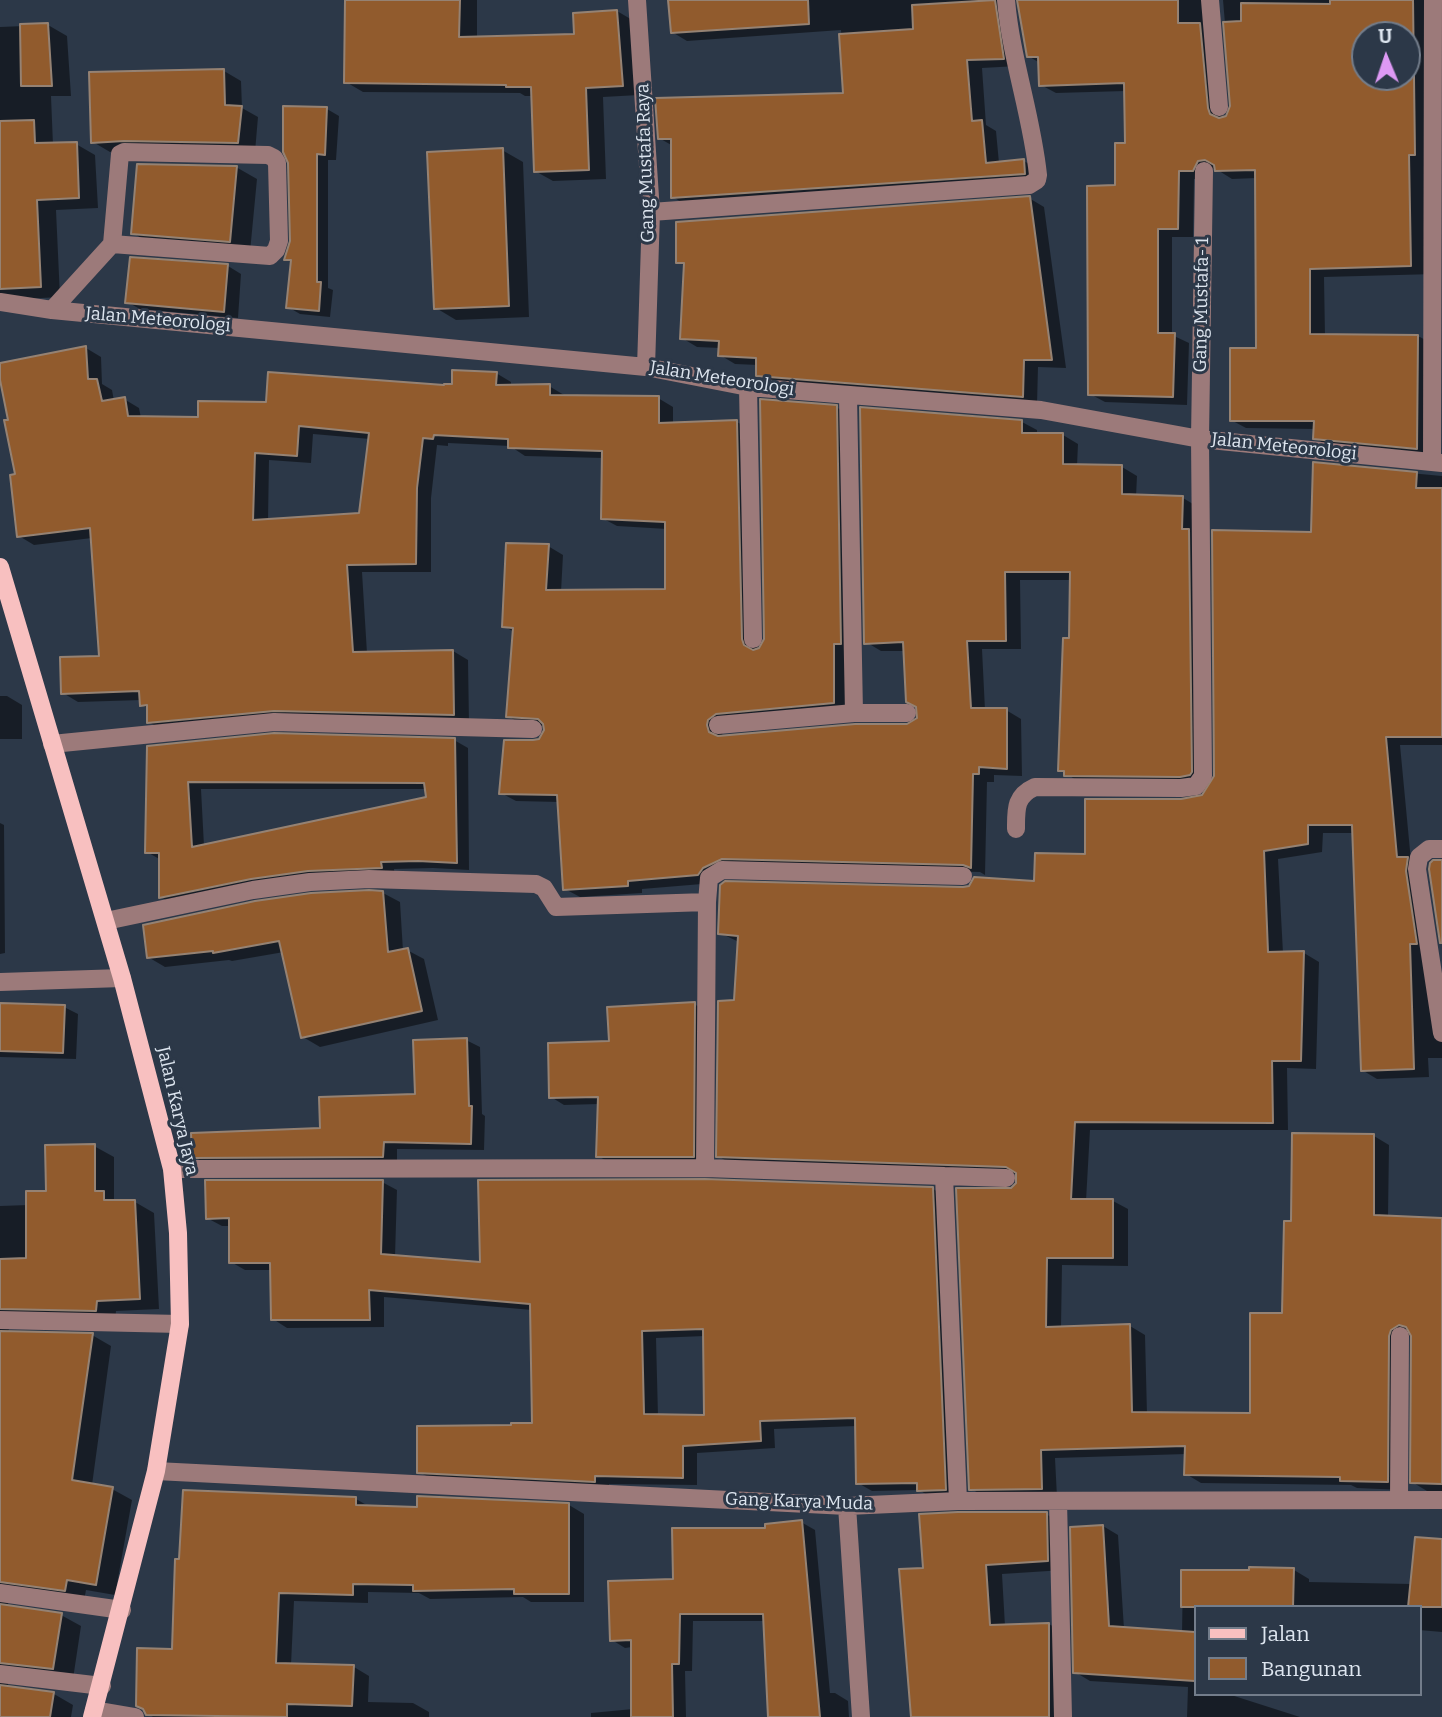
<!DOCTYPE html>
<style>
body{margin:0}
#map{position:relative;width:1442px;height:1717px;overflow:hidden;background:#2c3848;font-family:Bitter,serif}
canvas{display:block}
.legend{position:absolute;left:1194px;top:1605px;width:228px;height:91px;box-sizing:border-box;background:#2c3848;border:2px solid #737d8b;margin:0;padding:9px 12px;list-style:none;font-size:21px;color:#dde5ef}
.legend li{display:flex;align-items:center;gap:14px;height:35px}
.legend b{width:35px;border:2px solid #737d8b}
.north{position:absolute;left:1351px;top:21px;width:70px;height:70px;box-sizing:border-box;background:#2c3848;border:2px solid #737d8b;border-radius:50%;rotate:358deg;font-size:19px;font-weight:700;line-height:28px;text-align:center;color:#dde5ef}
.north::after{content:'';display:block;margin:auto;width:24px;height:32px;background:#dd99f4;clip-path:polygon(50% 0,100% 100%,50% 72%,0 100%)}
</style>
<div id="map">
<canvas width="1442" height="1717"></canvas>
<ul class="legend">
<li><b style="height:9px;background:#f8c0c0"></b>Jalan</li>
<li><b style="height:19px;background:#915b2d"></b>Bangunan</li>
</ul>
<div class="north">U</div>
</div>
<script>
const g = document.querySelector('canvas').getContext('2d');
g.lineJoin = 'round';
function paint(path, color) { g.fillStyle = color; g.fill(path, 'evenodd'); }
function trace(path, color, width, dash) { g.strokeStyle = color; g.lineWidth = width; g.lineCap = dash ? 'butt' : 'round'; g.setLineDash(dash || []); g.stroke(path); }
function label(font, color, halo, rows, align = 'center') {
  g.font = font + ' Bitter,serif'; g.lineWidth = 6; g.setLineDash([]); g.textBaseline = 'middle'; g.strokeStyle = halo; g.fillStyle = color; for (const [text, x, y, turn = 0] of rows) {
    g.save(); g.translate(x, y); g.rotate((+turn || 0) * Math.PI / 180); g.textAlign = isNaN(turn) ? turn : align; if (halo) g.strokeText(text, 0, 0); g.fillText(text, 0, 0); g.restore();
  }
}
const shadow = new Path2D(`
 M346 0H477V39L576 36 617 11 634 21 639 95 603 97 606 179 553 181 535 171 533 96H525L520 93 363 92 346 82Z
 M670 0H1015L1011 3 1018 66 982 68 986 125 996 131 999 163 1024 161 1039 170 1040 182 688 206 673 197V146L659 138 845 95 841 30 687 41 672 32Z
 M1019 0H1219L1215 3 1213 10 1222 119 1230 113 1232 106 1223 0H1442L1436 9V274L1324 277 1325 336 1420 337 1436 346 1435 457 1330 447 1315 438V429L1246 428 1231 420 1258 350 1257 178 1232 179 1216 169H1213L1208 179H1194L1193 237H1172V335L1189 343 1187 405 1105 402 1090 394 1117 187 1127 144 1126 91 1056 93 1041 85 1040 63 1028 56ZM1365 35H1407V77H1365Z
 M48 25 67 36 71 96H51L53 145 76 144 95 155 98 208 56 210 60 297 6 300 0 297V27Z
 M224 71 241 81 242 108 258 117 255 152 142 149 110 152 93 142Z
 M327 109 339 116 336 160H328V288L333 290 330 317 300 314 288 307 293 263 286 259Z
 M502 150 523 162 529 317 456 320 436 308Z
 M236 167 257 179 250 252 153 245 133 233Z
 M1029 198 1044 207 1066 368 1038 367 1037 405 773 384 758 375V365L735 364 720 355V348L697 347 682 338 686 266 678 262Z
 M228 266 241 274 238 318 140 309 127 302Z
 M86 348 101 357 102 384 112 390 114 401 124 399 139 408 141 418 199 419 268 404 453 386 496 373 511 382V386H549L564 395V397L658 398 673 407V424L737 422 752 430 757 651 766 639 836 407 851 416 849 711 723 728 722 738 907 726 918 720 920 712 905 651H881L866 642 1022 422 1037 430V435H1063L1078 444 1077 466 1122 467 1137 476 1136 497 1183 498 1198 507 1206 781 1081 783 1060 770 1071 640V580H1020L1021 649H982L985 710H1006L1021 719 1022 776 994 775V782H987L985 875 980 872 738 866 714 883 642 889V893L580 897 565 889 559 802 516 801 501 793 546 730 545 726 523 725 508 716 514 632 504 626 548 546 563 555 561 592 666 591 667 529 617 526 602 518 603 458 525 456 510 446 448 443V446L437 445 431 498V572H362L367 653 453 651 468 660 469 723 164 731 149 722V709L142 705V700L78 702 63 693 101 657 92 538 34 545 19 536 17 476 0 365ZM313 434 370 439 361 514 268 521 269 460 311 463Z
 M1314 464 1442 476V745H1400L1411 861 1442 1022V1058H1428L1429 1077 1377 1079 1362 1070 1354 833H1323L1322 852 1278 859 1283 953H1304L1319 962 1316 1069 1287 1068 1288 1130H1090L1086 1201H1113L1128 1209V1266L1062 1265 1061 1328 1130 1326 1145 1335 1147 1414 1251 1415 1284 1314 1293 1222 1374 1136 1389 1145 1388 1217 1442 1219V1491H1427L1412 1482 1413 1334 1406 1338 1402 1490 1357 1488 1351 1485 1201 1483 1186 1474 1187 1454 1055 1458 1057 1497H986L971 1489 1011 1190 1018 1184V1174L733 1165 718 1156 735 1002 739 942 720 933 963 889 1036 883 1181 801 1206 794 1216 776 1313 534Z
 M0 696H7L22 705V739H0Z
 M454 740 468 748 469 870 433 868 394 869 395 875 174 905 161 897V860L147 852 148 748ZM201 789H427L428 798 204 846Z
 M0 823 4 825 5 953 0 954Z
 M383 893 400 902 403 951 407 950 424 959 438 1020 320 1047 303 1037 284 952 232 961 229 960 165 967 148 957Z
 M694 1004 708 1012 707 1163 612 1164 598 1156 599 1104 564 1105 551 1097 611 1043Z
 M0 1005 64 1007 78 1014 76 1059 0 1057Z
 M466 1040 480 1047 482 1114 485 1116 484 1150 397 1149V1164H207L194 1157 322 1130 416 1095Z
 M94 1146 114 1157V1199L120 1202H135L154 1213 159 1309 116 1311 115 1321H14L8 1331V1333L92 1335 111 1346 92 1485 112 1489 132 1500 115 1595 86 1590 84 1601 11 1596 8 1604V1607L61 1615 81 1626 73 1679 8 1684V1688L54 1694 73 1705 71 1717H0V1206L28 1205 47 1193Z
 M382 1182 397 1190 395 1257 482 1264 933 1189 947 1197 960 1498 934 1499 919 1490 872 1491 858 1483 857 1426 774 1429 775 1448 697 1453V1485L609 1484V1489L434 1480 419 1472 513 1427 534 1424 532 1310 384 1297V1327L287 1328 273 1319 272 1270H245L231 1262V1226H222L207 1218ZM705 1336 706 1416H658L656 1338Z
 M356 1499 370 1507 569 1505 584 1514V1602H531L523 1597 430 1599 419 1593 368 1592V1603L294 1601 291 1665 354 1667 369 1676 368 1702 413 1703 429 1712V1717H153L147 1713 173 1651Z
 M1046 1514 1063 1524 1064 1570 1002 1574 1005 1626 1049 1624 1066 1634 1065 1717H911L901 1571 924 1570Z
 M801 1522 815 1530 830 1693H835L848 1701 849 1717H770L765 1621H693L692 1671H685L686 1717H591V1713L633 1709 632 1647 625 1648 612 1640 674 1581 767 1530Z
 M1103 1526 1118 1535 1124 1629 1182 1633 1183 1572 1294 1570 1309 1579V1582L1412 1584 1442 1541V1632L1419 1630V1607H1195V1694H1228L1300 1717H1187L1188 1687 1090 1681 1075 1672Z`);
const building = new Path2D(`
 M345 0H460L459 37 574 34 573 13 617 10 623 86 586 88 589 170 534 172 531 87H506V85L344 83Z
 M668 0H808L809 24 671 33Z
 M995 0 1004 59 967 60 972 121 982 120 986 163 1024 159 1025 174 671 198V139H658L655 98 843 93 839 34 913 29 912 5Z
 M1017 0H1178V23H1200L1208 108 1210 114 1219 118 1226 116 1230 106 1223 22 1241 21V3L1330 4V0H1413L1415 155H1409L1411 266 1310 269V334L1418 335 1417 449 1313 439 1314 421H1230V348H1256L1255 170 1215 171 1214 165 1205 160 1198 161 1193 171H1179L1178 229H1158V333H1175L1173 397 1088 395 1087 186 1115 185V143H1125L1124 83 1039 86 1038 57H1027ZM1365 35H1407V77H1365Z
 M48 23 52 86H21L20 24Z
 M224 69 225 105 242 106 238 143 124 141 91 143 89 72Z
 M283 106 327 107 325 155 317 154V282H321L319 311 286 308 291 260H284L290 241 288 163 283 152Z
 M34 120 35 143 77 142 79 198 37 200 41 287 0 289V121Z
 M503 148 509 306 434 309 427 152Z
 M137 164 237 166 230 242 131 234Z
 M1030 196 1052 360H1024L1023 397 756 376V358L718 356 719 341 680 339 684 263H676V222Z
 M130 257 228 264 224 312 125 303Z
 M86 346 88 379H97L102 401 125 397 128 416 198 417V401L266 402 268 372 444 385V384H452V370L497 372 496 385 550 384V395L659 396V423L737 420 742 639 744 645 753 650 759 648 764 639 760 399 837 405 841 644H834V703L716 714 708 720 707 725 709 732 718 736 855 724H907L917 718 916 707 906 702 903 642 864 644 860 407 1022 420V433H1063V464L1122 465V494L1183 496 1182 529H1189L1192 772 1190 775 1180 777 1064 776V771H1058L1063 638H1069L1070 572H1005L1006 641H967L971 708H1007V769L979 767V774H973L971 868 963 865 722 859 703 868 698 875 628 881V886L563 890 557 795 499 794 504 740H533L539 739 544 730 543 724 538 719 506 717 513 628 502 627 506 543 549 544 546 590 665 589V522L601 519 602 451 508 448V439L434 435 433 439 423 438 417 488 416 564 347 565 353 652 453 650 454 715 274 711 147 723V705L140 706 139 691 61 694 60 657 99 656 90 528 17 537 10 475 15 474 4 420H8L0 380V363ZM299 426 369 433 359 513 253 520 255 453 297 456Z
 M1313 462 1417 472 1416 488H1442V737H1386L1397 857H1408L1406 871 1417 944H1410L1414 1069 1361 1071 1352 825H1308V844L1264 851 1268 952 1304 951 1301 1061H1272L1273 1123 1075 1122 1071 1199H1113V1258H1047L1046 1327 1130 1324 1132 1412 1250 1413V1313H1282L1284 1221H1291L1292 1133 1374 1134V1215L1442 1218V1484L1410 1483 1411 1336 1406 1327 1399 1325 1391 1330 1389 1336 1388 1482 1340 1481V1477L1184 1475 1185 1446 1041 1450 1042 1489 969 1490 956 1188H1011L1016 1183V1173L1006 1167 716 1157 718 1001 734 1000 738 936 718 934 720 885 725 881 963 887 969 886 974 877 1034 881 1035 853 1085 854V799H1181L1202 795 1214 776 1212 530 1311 532Z
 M274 733 455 738 457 863 418 861 381 862 382 868 308 871 251 879 159 898V853H145L147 746ZM188 782 424 783 426 797 192 847Z
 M1433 860H1442V943H1440L1429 869 1430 863Z
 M369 890 383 891 388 952 408 948 422 1011 301 1038 279 941 213 953V951L147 958 143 925 255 901 311 893Z
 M695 1002 694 1157H596L598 1097 549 1098 548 1043 609 1041 607 1007Z
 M0 1003 65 1005 63 1053 0 1051Z
 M467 1038 469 1106H472L471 1144 384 1142 383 1157 192 1158 191 1133 320 1128 319 1097 415 1094 413 1040Z
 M95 1144V1191H104V1200H135L140 1299 97 1301 96 1311 0 1309V1259L26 1258V1191H46L45 1145Z
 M705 1179 933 1187 946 1490 917 1491V1483L856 1484 855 1418 760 1421 761 1441 683 1446V1478L595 1476V1482L417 1473V1426L511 1425V1423H532L530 1304 369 1290 370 1320H271L270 1263H229V1218L206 1219 205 1180H383L381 1254 480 1262 478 1180ZM703 1329 704 1415 644 1414 642 1331Z
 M0 1331 93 1333 72 1480 113 1487 96 1585 67 1580 65 1591 0 1582Z
 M183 1490 356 1497V1505L417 1507V1496L569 1503V1594H514V1589L413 1591V1585L353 1584V1595L279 1593 276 1663 354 1665 352 1706 287 1704V1717L146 1715 143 1709 136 1706 137 1648 172 1649 175 1559H179Z
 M958 1512H1047L1048 1561 986 1565 990 1625 1049 1623V1717H911L899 1569 923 1568 919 1514Z
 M802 1520 820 1717H768L763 1614H680L679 1664H672L673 1717H631V1640L610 1641 608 1581 673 1579 672 1528H765V1524Z
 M1103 1525 1109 1626 1195 1632V1681L1073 1673 1070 1527Z
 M1415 1537 1442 1539V1607H1408Z
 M1249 1567 1294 1568 1293 1607H1181V1570H1249Z
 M0 1604 62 1613 53 1669 0 1663Z
 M0 1685 54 1692 50 1717H0Z`);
const minor = new Path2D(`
 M637 0 651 212 646 367
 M1210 0 1219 107
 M651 212 1029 185 1037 180 1038 175C1032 116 1011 59 1006 0
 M0 302 52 310 646 367 748 387 1041 410 1200 439 1442 463
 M52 310 112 244 120 154 124 152 268 155 274 158 277 163 279 241 276 250 270 256 112 244
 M748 387 753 639
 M848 396 854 713
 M1432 462 1433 0
 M718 725 854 713H907
 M52 744 274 722 533 729
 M1016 829C1016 809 1015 796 1035 787L1181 788 1196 786 1203 776 1200 439 1204 171
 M1442 849H1429L1419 857 1417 869 1442 1033
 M106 921 253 890 310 882 369 879 536 884 544 888 556 907 707 902
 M0 982 122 978
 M705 1168 707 902 709 878 722 870 963 876
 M172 1169 705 1168 944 1176 958 1501
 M944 1176 1006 1178
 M0 1320 180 1324
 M156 1471 847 1506 958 1501 1442 1500
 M1399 1500 1400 1336
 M1058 1501 1063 1717
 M847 1506 861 1717
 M0 1593 122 1610
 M0 1674 102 1686
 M94 1710 135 1717`);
const major = new Path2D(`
 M0 567 122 978 172 1169 178 1233 180 1324 156 1471 92 1717`);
const streetNames = [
 ["Gang Mustafa Raya",646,163,-92],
 ["Gang Mustafa- 1",1202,305,-89],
 ["Jalan Meteorologi",158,320,5],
 ["Jalan Meteorologi",722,379,9],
 ["Jalan Meteorologi",1284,447,6],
 ["Jalan Karya Jaya",177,1111,77],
 ["Gang Karya Muda",799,1502,2]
];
paint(shadow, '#0007');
paint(building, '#915b2d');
trace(building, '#958273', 2);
trace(minor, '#9c7a7a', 18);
trace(major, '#f8c0c0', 18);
label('18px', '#dde5ef', '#2c3848', streetNames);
</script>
